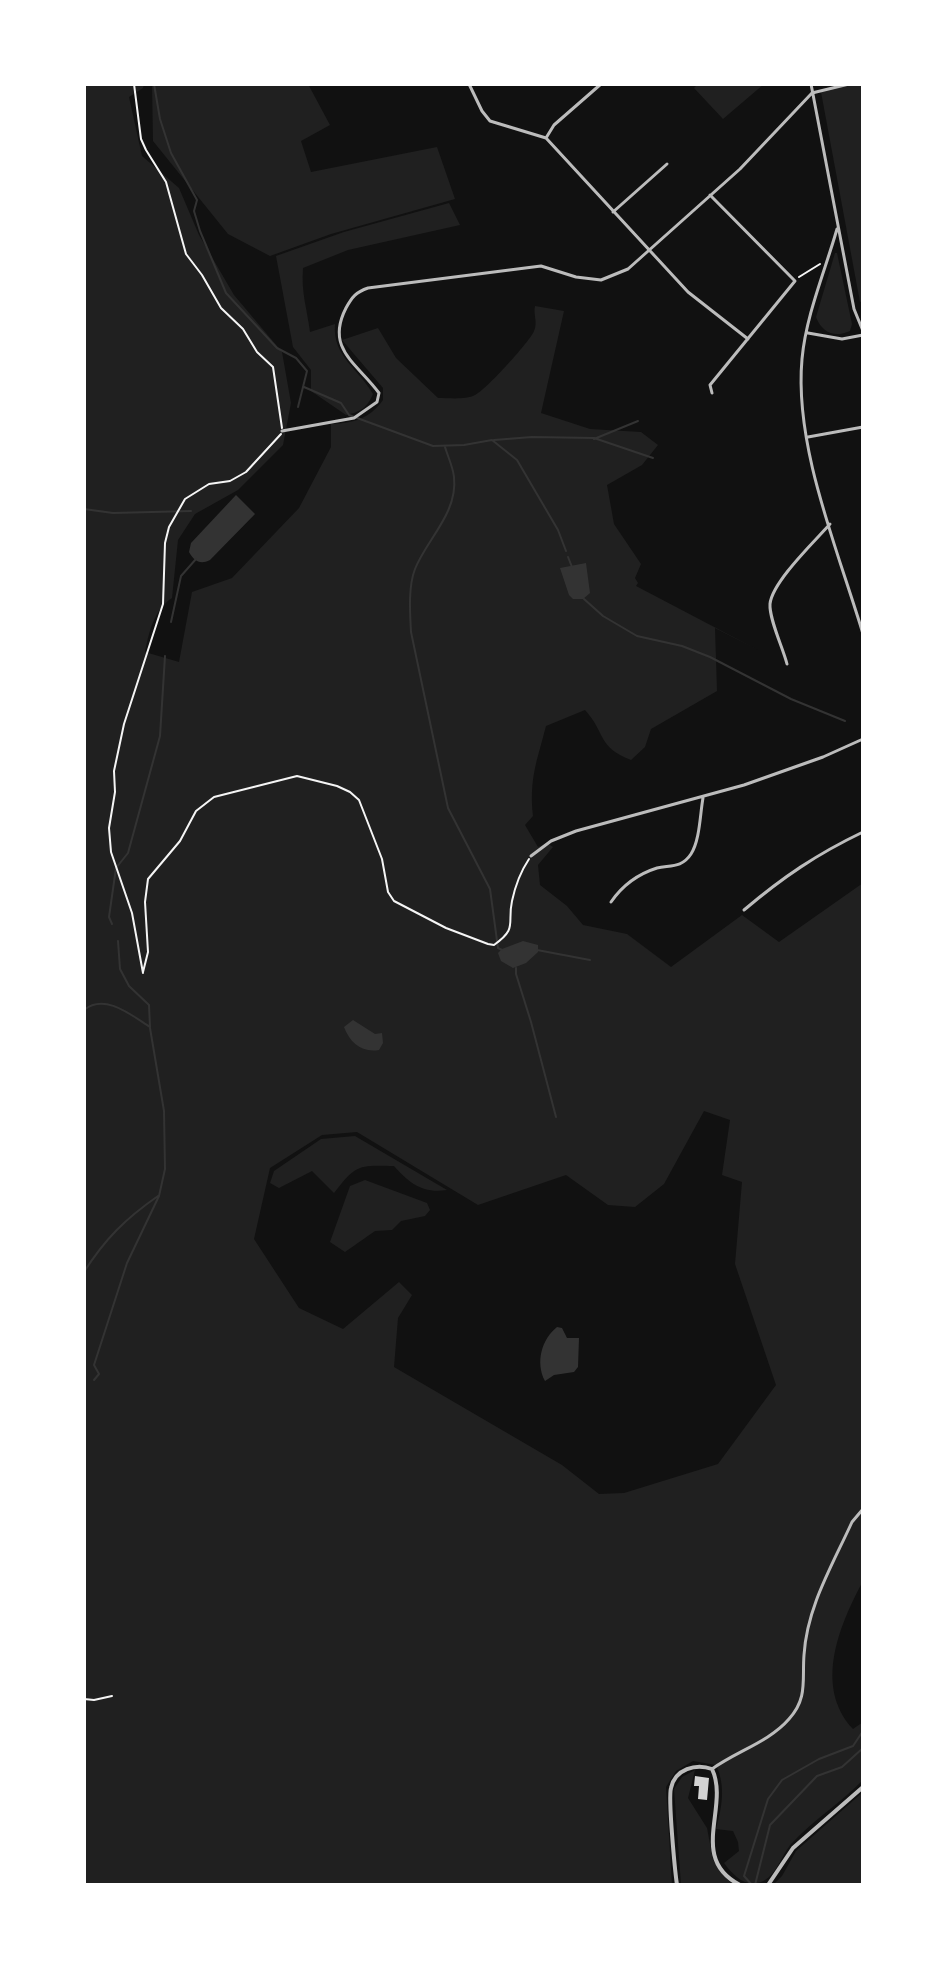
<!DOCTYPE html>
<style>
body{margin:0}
#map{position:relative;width:947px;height:1969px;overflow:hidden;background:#111;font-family:"Noto Sans",sans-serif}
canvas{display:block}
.frame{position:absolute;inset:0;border:86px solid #fff;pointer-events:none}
</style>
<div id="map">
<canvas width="947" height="1969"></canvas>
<div class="frame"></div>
</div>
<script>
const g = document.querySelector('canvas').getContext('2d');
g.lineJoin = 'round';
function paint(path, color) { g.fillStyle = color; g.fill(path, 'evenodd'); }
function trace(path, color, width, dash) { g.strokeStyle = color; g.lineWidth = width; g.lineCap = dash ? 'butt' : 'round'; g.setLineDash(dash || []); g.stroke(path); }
const green = new Path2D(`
 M84 84H144L143 88 129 97 142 156 179 188 199 235 234 295 282 352 291 403 283 445 238 490 195 514 178 540 172 598C154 610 149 632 145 652L179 662 192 592 232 578 299 508 331 447V424C354 423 369 419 383 400V388L342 340 378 328 396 358 438 398C449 398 466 400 475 395 486 390 531 340 534 331 538 322 533 315 535 306L564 311 541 413 590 429 641 432 658 445 642 465 607 485 614 524 641 564 635 578 638 583 636 586 758 650 715 628 717 691 651 729 645 747 631 760C597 747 606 733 585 710L546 726C537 761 529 779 533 816L525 825 538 847 547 843 553 847 538 865 540 885 567 906 583 925 627 934 671 967 742 915 779 942 863 883V1581C840 1624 813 1686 853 1729L863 1722V1780C841 1803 813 1820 792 1843 781 1855 777 1876 761 1882 745 1888 733 1875 724 1863L739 1851 738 1842 733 1831 716 1829C722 1806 726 1787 716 1765L693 1761 676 1771 666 1787 672 1885H84ZM704 1111 730 1120 722 1175 742 1182 735 1264 776 1385 718 1464 624 1493 599 1494 562 1465 394 1367 398 1318 412 1295 399 1282 343 1329 299 1308 254 1239 270 1168 322 1135 357 1132 478 1205 566 1175 608 1205 635 1207 664 1184Z
 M152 84H308L330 125 301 141 311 172 437 147 455 199 331 234 270 256 228 234 153 141Z
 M698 84H764L723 119 694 88Z
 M846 84H863V301L860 302 821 92Z
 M449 203 460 225 348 250 303 268C301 293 307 308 310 332L335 324C332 356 359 369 373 394 367 408 360 412 346 415L311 391V370L293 347 276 256 344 232Z
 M835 253H837L852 324 850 331C835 338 822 333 816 317Z
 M355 1136 447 1190C423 1194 409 1183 394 1166 359 1165 356 1164 334 1193L312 1171 279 1188 270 1183 274 1171 321 1139Z
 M365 1180 427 1203 430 1210 425 1216 401 1221 392 1230 375 1231 345 1252 330 1242 350 1186Z
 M695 1770 688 1798 707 1828 713 1860 732 1885H681L674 1789 682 1777Z
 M863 1792V1885H773L782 1876 796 1851Z`);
const water = new Path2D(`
 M236 495 255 514 210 560C200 565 194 561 189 552L191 543Z
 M586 563 590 593 583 599H573L569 595 560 568Z
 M523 941 538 945V952L526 963 513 968 501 961 498 953 502 949Z
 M353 1020 375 1034 382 1033 383 1043 379 1050C362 1053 350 1043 344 1027Z
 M557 1327 562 1328 567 1338H579L578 1367 574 1372 554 1375 545 1381C535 1362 542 1339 557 1327Z`);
const stream = new Path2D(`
 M154 84 160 119 171 153 197 200 194 211 200 231 226 293 277 348 296 358 307 371 298 407
 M304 387 341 403 349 415 433 446 464 445 492 440 517 460 558 530 566 551
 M594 439 638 421
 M494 440 532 437 594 438 653 458
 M445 447C448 457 453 467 454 477 458 513 427 539 415 569 408 587 410 613 411 632L448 808 490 889 498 948 502 950
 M84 509 113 513 191 511
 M568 557 572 567
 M584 599 603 616 637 636 682 646 710 657 791 699 845 721
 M171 622 181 576 196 559
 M112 924 109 917 116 868 128 853 160 736 165 656
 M537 950 590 960
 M516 968V974L531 1022 556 1117
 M84 1010C105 993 131 1015 150 1027L149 1005 129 986 120 969 118 941
 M84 1272C105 1239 125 1219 158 1196
 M94 1380 99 1374 94 1365 127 1263 159 1196 165 1169 164 1111 150 1028
 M752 1885 744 1876 768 1799 782 1780 819 1759 853 1746 863 1731
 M755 1885 770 1825 817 1776 842 1767 863 1748`);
const building = new Path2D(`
 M695 1776 709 1778 707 1800 698 1799 699 1786H694Z`);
const path = new Path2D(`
 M134 84 141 139 146 150 166 182 186 254 202 275 221 308 243 329 257 352 273 367 282 428
 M799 277 820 264
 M143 972 148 952 145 902 148 879 180 841 196 811 214 797 297 776 337 786 350 792 359 800 382 859 388 892 394 901 446 928 488 944 494 945C518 928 507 924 512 901 515 887 521 871 529 859
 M143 973 132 913 111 852 109 828 115 792 114 771 124 724 163 604 165 543 169 527 185 499 209 484 230 481 246 472 281 434
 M84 1699 94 1700 112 1696`);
const minor = new Path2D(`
 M469 84 482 111 490 121 546 138
 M811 84 854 309 863 331
 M812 93 849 84
 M546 138 688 292 748 339
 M546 138 554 125 601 84
 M710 195 795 281 710 385 712 393
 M613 212 667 164
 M837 229C825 271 806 315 802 359 794 447 838 550 863 634
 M808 333 842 339 863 335
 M282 431 354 418 377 402 379 393C357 363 325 349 346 308 352 297 356 292 368 288L541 266 576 277 601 280 628 269 740 169 812 93
 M808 437 863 427
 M787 664C783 648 769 619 770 604 772 582 815 541 830 524
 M531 856 551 841 576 831 744 785 823 757 863 739
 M611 902C622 886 638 874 657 868 670 865 682 868 691 854 700 840 700 814 703 798
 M744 910C783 877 817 854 863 832
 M712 1769C737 1751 769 1742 789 1719 808 1698 802 1680 804 1655 807 1607 832 1566 852 1522L863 1509`);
const tertiary = new Path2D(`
 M677 1885C675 1871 668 1799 671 1788 675 1769 696 1763 712 1769 730 1807 688 1858 740 1885
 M768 1885 793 1848 863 1787`);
paint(green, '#202020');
paint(water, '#333');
trace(stream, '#333', 2);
paint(building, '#d3d3d3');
trace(path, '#f5f5f5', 2);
trace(minor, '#bcbcbc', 3);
trace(tertiary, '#bcbcbc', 4);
</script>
